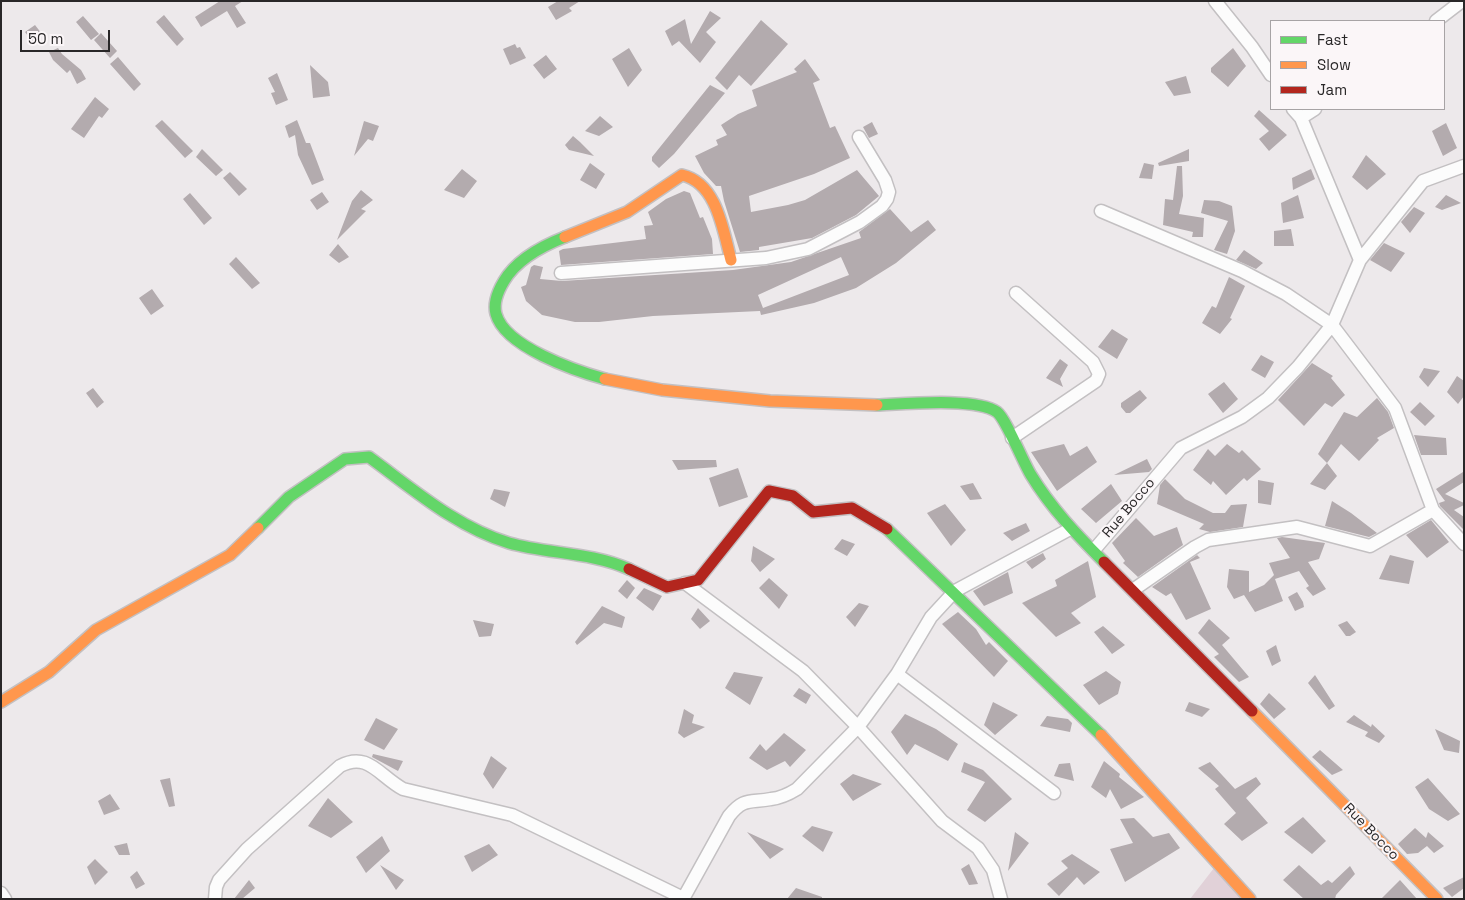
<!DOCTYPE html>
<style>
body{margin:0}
#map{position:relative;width:1465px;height:900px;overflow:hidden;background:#ede9eb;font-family:"Space Grotesk",sans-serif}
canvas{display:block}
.frame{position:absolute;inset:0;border:2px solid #292728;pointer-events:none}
.legend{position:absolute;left:1270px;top:20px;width:175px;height:90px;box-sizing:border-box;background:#fbf6f8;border:1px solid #a7a3a5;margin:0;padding:6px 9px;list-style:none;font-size:15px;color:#292728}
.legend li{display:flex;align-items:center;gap:10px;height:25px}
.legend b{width:25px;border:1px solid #a7a3a5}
.scale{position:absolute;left:20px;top:30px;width:90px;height:22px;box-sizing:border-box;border:2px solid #292728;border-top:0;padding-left:6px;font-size:15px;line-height:18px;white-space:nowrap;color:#292728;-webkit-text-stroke:4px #fbf6f8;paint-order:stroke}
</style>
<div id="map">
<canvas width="1465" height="900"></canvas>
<div class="frame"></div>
<ul class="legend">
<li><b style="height:6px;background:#63d668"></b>Fast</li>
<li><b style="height:6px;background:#ff974d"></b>Slow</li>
<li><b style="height:6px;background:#b3261e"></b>Jam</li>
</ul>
<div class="scale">50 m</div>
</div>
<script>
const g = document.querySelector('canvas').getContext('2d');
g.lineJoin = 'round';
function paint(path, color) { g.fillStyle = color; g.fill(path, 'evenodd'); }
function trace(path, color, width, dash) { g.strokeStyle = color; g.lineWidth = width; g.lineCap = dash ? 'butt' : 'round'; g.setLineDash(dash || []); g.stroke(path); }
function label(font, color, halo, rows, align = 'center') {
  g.font = font + ' "Space Grotesk",sans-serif'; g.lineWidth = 4; g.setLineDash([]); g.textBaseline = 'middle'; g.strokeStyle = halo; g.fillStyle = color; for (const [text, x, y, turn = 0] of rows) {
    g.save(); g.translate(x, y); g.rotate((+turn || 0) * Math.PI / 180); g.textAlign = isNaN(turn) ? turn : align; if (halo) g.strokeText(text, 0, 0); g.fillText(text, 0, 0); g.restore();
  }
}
const green = new Path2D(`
 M1214 868 1243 899H1190Z`);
const building = new Path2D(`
 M220 1H243L235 6 246 23 237 28 227 11 201 27 195 17Z
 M558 1H580L569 8 572 11 556 20 548 7Z
 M710 11 721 18 706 32 716 42 700 63 679 41 672 46 665 31 685 19 691 44Z
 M164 15 184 39 177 46 156 22Z
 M83 16 99 34 91 40 76 22Z
 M761 20 788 44 751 86 739 75 727 90 715 78Z
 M35 25 42 34 32 41 25 32Z
 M101 33 117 51 110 58 94 40Z
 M515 44 517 48 520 47 526 58 510 65 503 49Z
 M58 48 62 54 81 70 86 79 77 84 70 70 67 73 53 60 49 52Z
 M629 48 642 70 628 87 612 59Z
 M1233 48 1246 66 1228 87 1211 72V68Z
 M546 55 557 69 544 79 533 65Z
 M118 57 141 84 134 91 110 64Z
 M805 59 820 80 813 83 830 128 835 126 850 158 814 174 749 196 751 212 788 205 805 200 857 170 879 196 856 215 812 238 759 247V250L740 252 724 201 721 186H716L704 173 695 156 718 145 716 140 727 135 721 125 738 114 757 106 752 90 797 72 794 69Z
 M310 65 328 82 330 96 313 98Z
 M277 73 288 100 276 105 271 93 275 92 268 78Z
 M1186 76 1191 93 1174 96 1165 82Z
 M710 85 725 93 674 154 659 168 652 161V157Z
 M95 97 109 109 102 118 99 116 84 138 71 129Z
 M1259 110 1287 135 1269 151 1259 139 1269 131 1254 116Z
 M600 116 613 127 599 136 585 131Z
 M162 120 193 151 185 158 155 126Z
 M297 120 306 143H310L324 180 312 185 298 155 295 135 289 138 285 126Z
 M364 121 379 126 373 141 368 139 354 156Z
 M872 122 878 134 869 138 863 127Z
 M1446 123 1457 148 1443 156 1432 131Z
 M573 136 580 142 594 156 569 150 565 145Z
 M202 149 223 170 216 176 196 157Z
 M1189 149V161L1159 166 1158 163Z
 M1366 155 1386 174 1367 190 1352 177Z
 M590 163 605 174 596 189 580 180Z
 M1144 163 1154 165 1152 179 1139 178Z
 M1177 166H1182L1183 196 1179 214 1204 218 1203 237H1192L1193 232 1163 225 1165 199 1173 200Z
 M462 169 477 181 464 198 444 190Z
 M1311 169 1315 179 1293 190 1292 178Z
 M230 172 247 189 239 196 223 178Z
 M361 190 373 200 361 209 366 211 337 240 352 201Z
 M684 191 690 193 700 218 703 217 712 239 713 254 561 265 559 251 563 249 646 239 644 226 653 225 648 212 666 199Z
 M322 192 329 202 317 210 310 200Z
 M190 193 212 218 204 225 183 199Z
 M1298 195 1304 218 1283 223 1281 203Z
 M1446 195 1461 203 1442 210 1435 207Z
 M1204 200 1219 201 1232 206 1235 231 1227 254 1214 250 1228 221 1201 213Z
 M1414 207 1425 213 1410 233 1401 222Z
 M890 209 911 232 928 220 936 230 896 263 856 288 814 303 761 315 760 311 653 316 599 322H575L542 315 526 301 521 287 526 285 531 267 534 265 543 267 540 279 562 281 733 270 791 262 861 238 859 232ZM841 257 849 275 763 308 758 295Z
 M1291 229 1294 246H1274V231Z
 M1384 243 1405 253 1391 272 1370 260Z
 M338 244 349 257 339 263 329 255Z
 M1244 250 1263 263 1256 269 1236 260Z
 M236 257 260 283 252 289 229 264Z
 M1229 277 1245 286 1230 318 1232 319 1220 334 1202 323 1212 306 1216 308Z
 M152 289 164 306 151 315 139 298Z
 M1112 329 1128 339 1117 359 1098 347Z
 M1261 355 1274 362 1265 378 1251 370Z
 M1060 359 1068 365 1060 379 1063 387 1046 378Z
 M1312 363 1333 376 1331 378 1345 395 1332 407 1325 403 1304 426 1278 400Z
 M1424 368 1440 371 1428 387 1419 377Z
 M1457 376 1464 381V396L1458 404 1447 392Z
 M1224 382 1238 399 1223 413 1208 394Z
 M93 388 104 402 97 408 86 393Z
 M1140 390 1147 398 1130 413H1126L1121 407V403Z
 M1377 398 1388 412 1394 428 1377 438 1379 440 1359 461 1341 444 1327 463 1318 454 1344 412 1357 417Z
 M1420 402 1435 416 1425 426 1410 412Z
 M1414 435 1446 438 1447 455H1421Z
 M1064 444 1070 456 1087 446 1097 462 1057 491 1031 452Z
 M1227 444 1239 453 1242 450 1261 469 1247 481 1244 478 1226 495 1213 481 1211 485 1193 470 1208 449 1215 456Z
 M1147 459 1152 469 1149 472 1114 475Z
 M672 460H716L717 467 678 470Z
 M1327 463 1337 476 1325 490 1310 484Z
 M738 468 748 497 719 507 709 478Z
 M1463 472 1464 482 1445 494 1464 503V505L1454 510 1464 517V530L1440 506 1439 503 1445 501 1436 489Z
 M1165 479 1185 499 1213 513H1225L1231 505 1247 504 1243 527 1210 532 1199 529 1204 524 1157 504 1160 485Z
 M1258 480 1274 483 1271 505 1258 503Z
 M973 483 982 499 970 500 960 486Z
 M1111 484 1122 501 1096 523 1081 509Z
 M494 489 510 492 505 507 490 499Z
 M1332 501 1351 513 1377 533 1369 537 1325 526Z
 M945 504 966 530 951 546 927 513Z
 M1136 518 1154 536 1177 527 1183 545 1138 577 1123 563 1125 561 1112 543Z
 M1431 520 1449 542 1427 558 1406 535Z
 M1026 523 1030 531 1012 541 1003 533Z
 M1282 537 1325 543 1319 559 1308 562 1326 589 1313 596 1306 588 1309 586 1299 571 1275 579 1283 601 1255 612 1244 595 1234 599 1227 587 1229 569 1249 571V592L1264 585 1274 575 1269 563 1290 558 1277 538Z
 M842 539 855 544 847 556 834 549Z
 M753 546 775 559 760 572 751 561Z
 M1043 553 1046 559 1032 569 1026 562Z
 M1197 555 1200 558 1190 562 1211 609 1186 620 1171 593 1166 596 1152 587Z
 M1390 555 1414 561 1409 584 1379 579Z
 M1088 561 1096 597 1071 613 1081 623 1056 637 1022 603 1057 586 1055 580Z
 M1008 572 1013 593 984 606 973 591Z
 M769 578 788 595 779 609 759 588Z
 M627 580 635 588 627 599 618 591Z
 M644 588 662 596 653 611 636 598Z
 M1297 592 1303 602 1304 607 1295 611 1288 597Z
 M859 603 869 606 855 627 846 617Z
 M602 606 625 617 622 628 604 623 577 645 575 642Z
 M698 608 710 621 700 629 691 619Z
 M958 612 976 629 986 645 989 642 1008 661 994 677 942 624Z
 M1209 619 1230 638 1222 645 1249 677 1239 682 1214 657 1219 654 1198 633Z
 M473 620 494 624 491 636 479 637Z
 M1347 621 1356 632 1350 636H1346L1338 625Z
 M1103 626 1125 645 1112 654 1094 632Z
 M1276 645 1281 661 1272 666 1266 651Z
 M1106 671 1121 682 1118 694 1099 705 1083 685Z
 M734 672 763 677 750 705 725 688Z
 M1315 675 1335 706 1329 710 1308 683Z
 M799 688 811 695 806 704 793 696Z
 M1269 693 1286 709 1274 719 1260 704Z
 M993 702 1018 715 995 735 984 725Z
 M1189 702 1210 709 1202 717 1185 711Z
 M684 709 694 715 692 723 705 727 684 738 678 733Z
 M905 714 936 729 958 744 948 761 915 744 907 755 891 732Z
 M1354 715 1371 727 1372 724 1385 736 1379 743 1365 736 1368 732 1346 722Z
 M1047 716 1068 719 1072 723 1070 732 1040 726Z
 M376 718 398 729 384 750 364 740Z
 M1435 729 1460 741 1459 753 1444 750Z
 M784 733 806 750 790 767 785 761 767 770 749 758 760 744 766 751Z
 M1320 750 1343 770 1332 775 1312 757Z
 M373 754 403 761 398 771 372 757Z
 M491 756 507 768 493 789 483 774Z
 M1104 761 1120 774 1119 777 1144 797 1121 809 1110 789 1106 798 1091 787Z
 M964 762 983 770 1012 799 985 822 967 810 985 782 961 772Z
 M1210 762 1235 789 1256 777 1261 784 1246 798 1268 823 1242 841 1224 824 1236 813 1215 789 1219 786 1198 768Z
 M1070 763 1074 781 1054 776 1059 764Z
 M853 774 882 784 853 801 840 784Z
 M170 778 175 806 169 807 160 780Z
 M1428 778 1460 814 1448 821 1429 809 1415 787Z
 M110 794 120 809 104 815 98 801Z
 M328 798 353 822 331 838 308 826Z
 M1303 817 1326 841 1312 854 1284 832Z
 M1134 818 1153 837 1169 833 1180 848 1125 882 1110 849 1133 843 1120 819Z
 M812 826 833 832 823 852 802 836Z
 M1415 828 1426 838 1428 832 1444 846 1434 853 1427 846 1418 853 1407 854 1398 844Z
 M747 832 784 849 770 859Z
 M1015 832 1029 843 1008 871Z
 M382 836 390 851 366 873 356 857Z
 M127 843 130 855H119L114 846Z
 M489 844 498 855 472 872 464 856Z
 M1072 854 1100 872 1084 885 1077 877 1059 896 1047 884 1068 868 1061 861Z
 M95 859 108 872 95 885 87 867Z
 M969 864 978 884 969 885 961 869Z
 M380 865 404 880 396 890Z
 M1299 865 1321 885 1328 880 1332 883 1350 866 1355 874 1336 895 1335 899H1304L1283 880Z
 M137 871 145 884 136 889 130 877Z
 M1464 877V888L1452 897 1443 888Z
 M249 880 255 888 242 899H234Z
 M1400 880 1417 899H1381Z
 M796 888 822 897V899H787Z`);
const street = new Path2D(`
 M1215 1 1252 47 1271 75
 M1436 21 1462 1
 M1301 118 1315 109
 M1101 211 1242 271 1286 294 1332 325 1395 408 1433 510 1464 544
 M1360 260 1423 181 1464 166
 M561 273 766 258 808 249 860 222 882 206 887 199 889 192 885 180 859 137
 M1012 438 1096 381 1099 374 1093 362 1016 293
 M1094 550 1181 448 1242 417 1268 398 1298 367 1332 325 1360 260 1301 118 1293 109
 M685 583 803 671 858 727 942 821 978 848 993 870 1001 899
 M1133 590 1195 547 1208 540 1297 527 1370 546 1433 510
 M897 674 1054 793
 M1 893 5 899
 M215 899 216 887 219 880 247 849 340 766C368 751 379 776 403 789L512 815 683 898
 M683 899 729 816C744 797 750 803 771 799 781 798 789 794 797 789L858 727 897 674 931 617 955 591 1070 529`);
const fast = new Path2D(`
 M565 237C542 246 517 259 504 281 498 291 493 303 496 314 505 347 576 371 605 379
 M877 405C903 404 977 397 997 412 1006 419 1023 462 1031 475 1051 508 1077 535 1104 562
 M258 528 289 497 345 459 369 457C413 489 456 527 509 543 548 554 591 552 629 569
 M887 529 1101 735`);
const slow = new Path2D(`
 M565 237 627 212 682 175C717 183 723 230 731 260
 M605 379 662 390 770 401 877 405
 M1 702 49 672 96 630 230 555 258 528
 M1252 711 1437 899
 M1101 735 1250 899`);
const jam = new Path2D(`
 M1104 562 1252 711
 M629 569 667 587 698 580 769 491 793 496 813 512 852 508 887 529`);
const streetNames = [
 ["Rue Bocco",1129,508,-50],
 ["Rue Bocco",1371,832,46]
];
paint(green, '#e1d1d8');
paint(building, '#b3abae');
trace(street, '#c3c0c2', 15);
trace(fast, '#c3c0c2', 14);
trace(slow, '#c3c0c2', 14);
trace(jam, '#c3c0c2', 14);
trace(street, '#fcfcfc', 12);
trace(fast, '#63d668', 11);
trace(slow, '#ff974d', 11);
trace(jam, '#b3261e', 11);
label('14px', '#292728', '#fbf6f8', streetNames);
</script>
